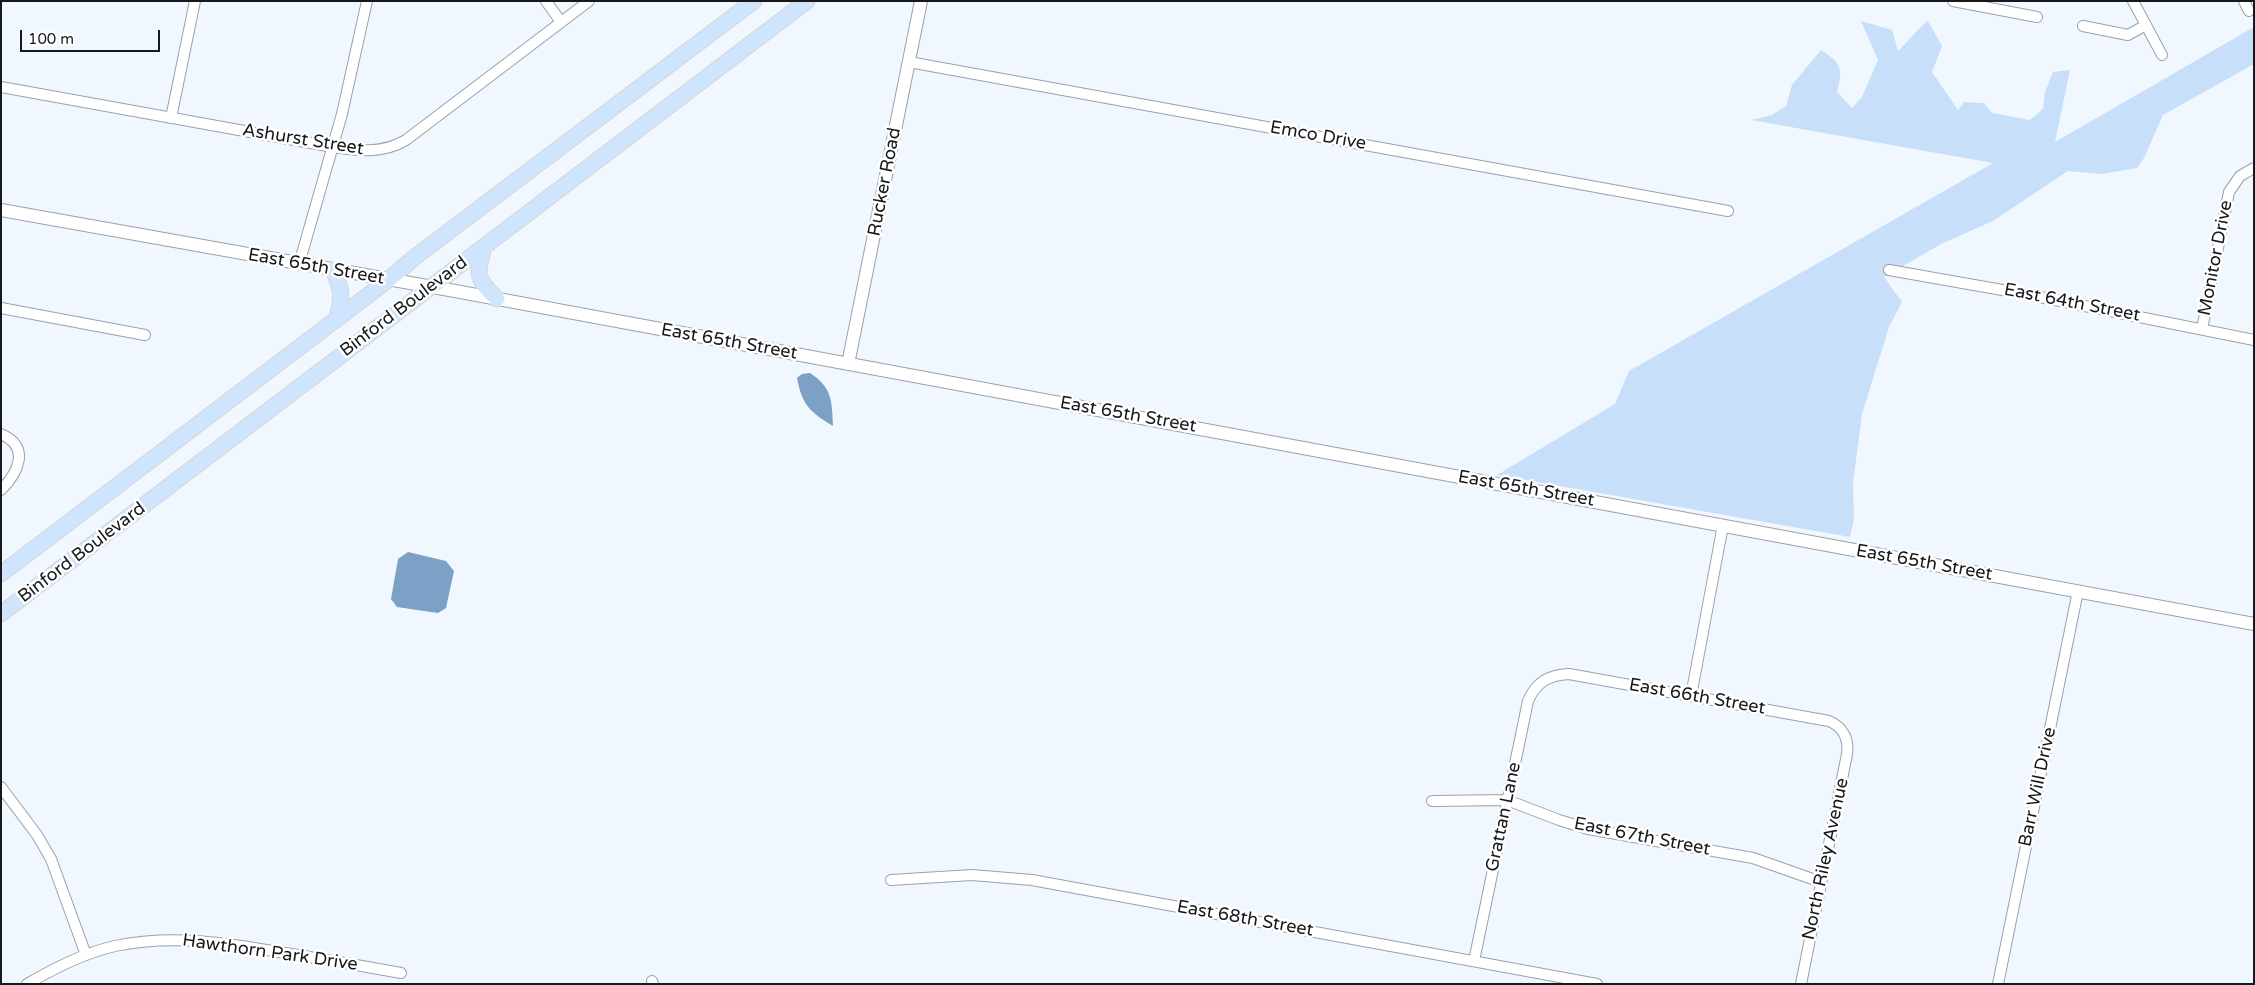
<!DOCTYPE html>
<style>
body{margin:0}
#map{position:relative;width:2255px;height:985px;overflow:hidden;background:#f1f7fe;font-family:"Varela Round",sans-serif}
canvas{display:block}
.frame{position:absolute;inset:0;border:2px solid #16181b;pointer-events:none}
.scale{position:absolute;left:20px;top:30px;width:140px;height:22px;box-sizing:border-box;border:2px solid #16181b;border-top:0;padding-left:6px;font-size:15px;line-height:18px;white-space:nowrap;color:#16181b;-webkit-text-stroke:4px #fff;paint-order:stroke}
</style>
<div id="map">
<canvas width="2255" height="985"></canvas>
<div class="frame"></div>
<div class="scale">100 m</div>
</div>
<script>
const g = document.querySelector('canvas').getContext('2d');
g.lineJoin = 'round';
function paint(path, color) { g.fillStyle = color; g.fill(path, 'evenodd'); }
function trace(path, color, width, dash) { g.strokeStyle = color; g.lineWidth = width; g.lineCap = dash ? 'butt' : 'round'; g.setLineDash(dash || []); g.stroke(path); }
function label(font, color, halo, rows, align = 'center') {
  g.font = font + ' "Varela Round",sans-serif'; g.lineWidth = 5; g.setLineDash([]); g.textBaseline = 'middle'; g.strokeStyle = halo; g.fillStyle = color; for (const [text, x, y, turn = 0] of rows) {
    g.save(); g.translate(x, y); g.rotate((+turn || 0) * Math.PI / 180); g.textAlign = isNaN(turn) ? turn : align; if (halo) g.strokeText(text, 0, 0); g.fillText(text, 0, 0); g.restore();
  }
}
const green = new Path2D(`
 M1861 21 1892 30 1898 51C1909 41 1916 30 1928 21L1942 46 1932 72 1958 110 1964 102 1984 103 1992 113 2030 120 2043 109 2045 92 2053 72 2070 70 2055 142 2254 27V64L2163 115 2144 158 2137 168 2102 174 2068 171 1993 221 1941 244 1884 277 1902 302 1889 327 1862 414 1853 483 1854 519 1850 537 1497 475 1615 404 1629 371 1993 163 1751 120 1772 115 1786 106 1792 85 1821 50C1842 64 1843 68 1837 92L1852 108 1862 97 1878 60Z`);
const water = new Path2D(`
 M810 373C832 387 832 401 833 426 810 412 802 405 797 378L802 374Z
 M408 552 446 561 454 571 446 608 438 613 397 607 391 599 398 559Z`);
const minor = new Path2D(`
 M546 1 561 22
 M1953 1 2037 17
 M2133 1 2162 55
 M2244 1 2249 11
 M2083 26 2128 35 2146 25
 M909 62 1728 211
 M1 87 333 147C360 151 382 154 406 140L589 1
 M171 118 195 1
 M299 264 342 114 367 1
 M1889 270 2025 294 2254 340
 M1 308 145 335
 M2202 329 2229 192 2240 176 2254 168
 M1 434C31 447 18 473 1 490
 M1691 696 1723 525
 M1 787 37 835 51 859 86 955
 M1432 801 1507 800 1559 820 1588 829 1753 858 1821 882
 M891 880 972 875 1032 880 1597 984
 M1474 961 1528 701C1536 682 1549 675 1569 674L1829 721C1843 727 1849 739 1847 754L1801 984
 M652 981 653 984
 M27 984C55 968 84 953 115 946 173 934 227 943 285 953 323 959 362 966 401 973
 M1998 984 2078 591`);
const tertiary = new Path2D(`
 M1 210 455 291 2254 624
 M848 364 921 1`);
const primary = new Path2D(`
 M484 247C476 275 476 278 497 299
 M333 270C343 291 342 297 337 319
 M1 574 388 280 415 257 754 1
 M1 614 807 1`);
const streetNames = [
 ["Emco Drive",1318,136,10],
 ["Ashurst Street",303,140,9],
 ["Rucker Road",885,182,-79],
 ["Monitor Drive",2216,258,-79],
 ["East 65th Street",316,267,10],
 ["East 64th Street",2072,303,11],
 ["Binford Boulevard",404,307,-37],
 ["East 65th Street",729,342,10],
 ["East 65th Street",1128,415,10],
 ["East 65th Street",1526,489,10],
 ["Binford Boulevard",82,553,-37],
 ["East 65th Street",1924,563,10],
 ["East 66th Street",1697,697,10],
 ["Barr Will Drive",2038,787,-78],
 ["Grattan Lane",1504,817,-78],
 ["East 67th Street",1642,837,11],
 ["North Riley Avenue",1826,859,-78],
 ["East 68th Street",1245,919,10],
 ["Hawthorn Park Drive",270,953,8]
];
paint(green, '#c7dff9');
paint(water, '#7ca0c6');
trace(minor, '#9aa1a9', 12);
trace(tertiary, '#9aa1a9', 14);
trace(primary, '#d5d5d6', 17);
trace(minor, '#fff', 10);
trace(tertiary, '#fff', 12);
trace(primary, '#cee5fd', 15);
label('18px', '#16181b', '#fff', streetNames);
</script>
